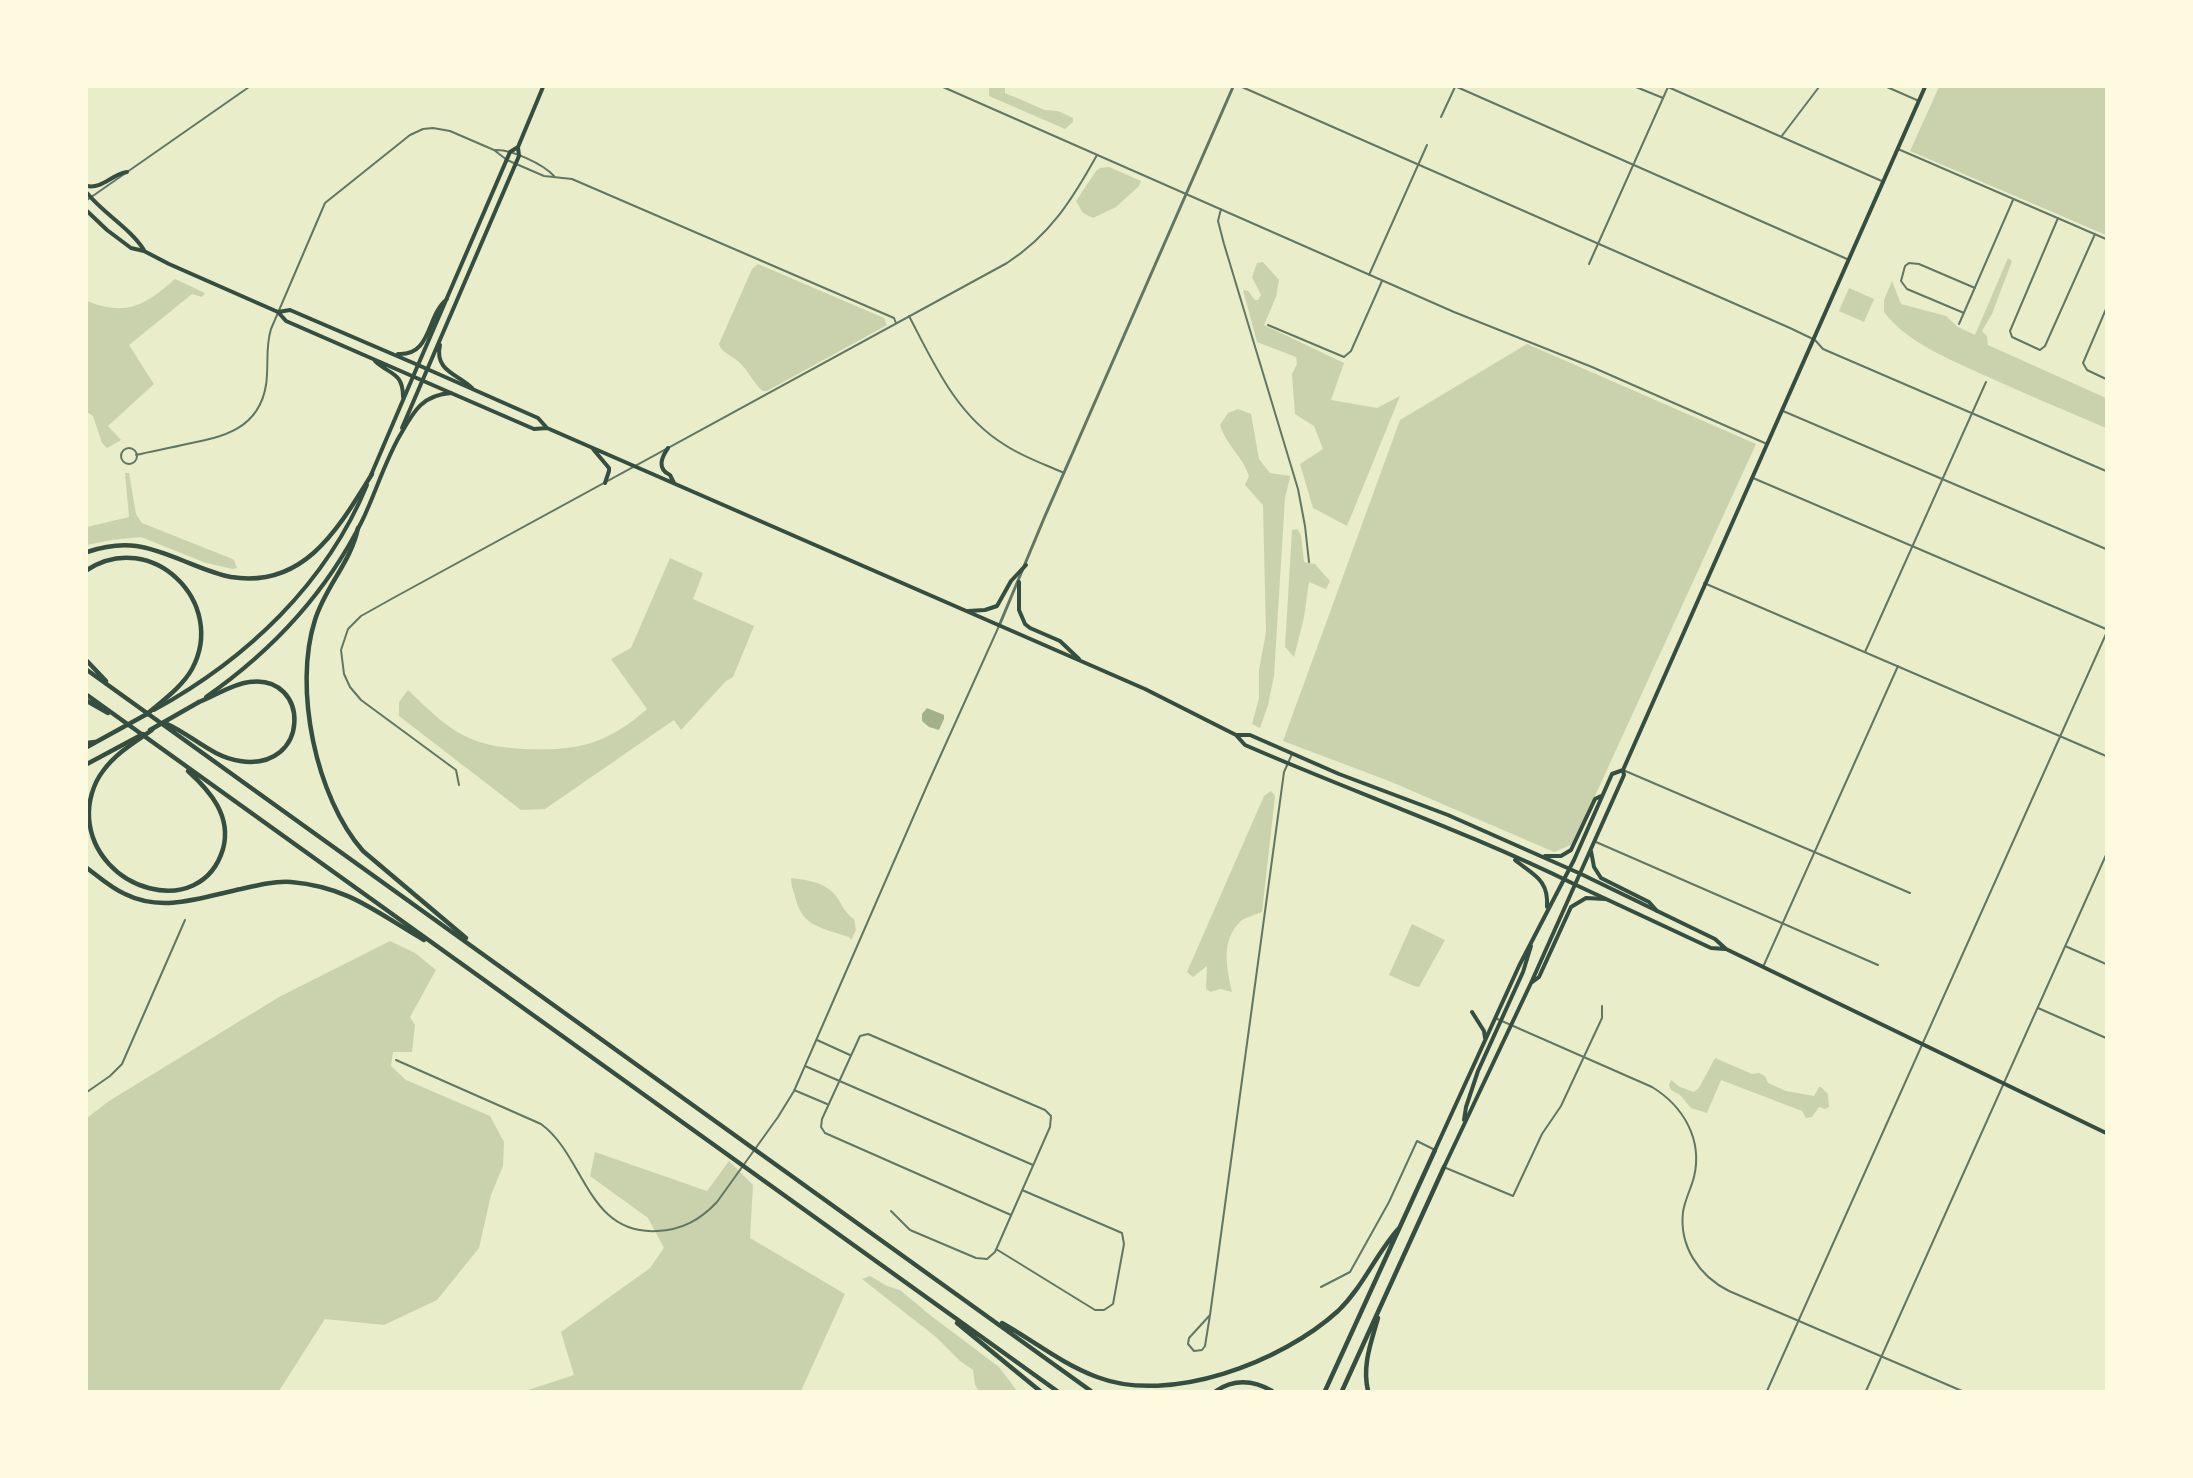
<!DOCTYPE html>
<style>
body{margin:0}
#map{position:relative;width:2193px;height:1478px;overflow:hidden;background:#e9edc9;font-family:Quicksand,sans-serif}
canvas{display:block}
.frame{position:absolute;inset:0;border:88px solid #fefae0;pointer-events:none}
</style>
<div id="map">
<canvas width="2193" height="1478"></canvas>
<div class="frame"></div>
</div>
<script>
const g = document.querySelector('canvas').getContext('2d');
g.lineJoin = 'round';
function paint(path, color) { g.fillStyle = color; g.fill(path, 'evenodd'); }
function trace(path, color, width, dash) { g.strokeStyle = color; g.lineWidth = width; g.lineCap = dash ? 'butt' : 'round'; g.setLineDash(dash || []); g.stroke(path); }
const green = new Path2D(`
 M989 87H1005V93L1045 110 1058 111 1073 118V122L1065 129 989 96Z
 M1939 87H2106V235L1910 151Z
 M1109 167 1141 181 1139 186 1116 207 1093 218 1083 213 1076 201 1096 171 1100 168Z
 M2008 258 2012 261 1992 314 1982 331 1987 336 1988 345 2106 398V428C2064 410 2021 392 1979 373 1945 357 1907 342 1884 312V300L1892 281 1901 304 1946 316 1958 327 1975 335Z
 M1263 262 1279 280 1276 297 1264 325 1344 363 1331 400 1377 408 1400 396 1347 526 1313 508 1300 464 1323 449 1314 426 1295 414 1292 374 1297 364 1296 357 1257 342 1243 290 1248 291 1255 300H1258L1261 295 1252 277 1257 263Z
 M758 264 884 318 887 325 767 391H763C754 384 749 372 741 364 734 356 722 354 719 344L752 269Z
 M175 279 205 293 202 297 192 294 129 345 154 384 108 426 121 440 107 448 102 443 93 416 87 412V301C127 317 145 305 175 279Z
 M1849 288 1874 299 1864 322 1839 311Z
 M1527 344 1756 444 1573 844 1554 852 1389 781 1283 741 1400 420Z
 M1238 409 1251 414 1259 459 1270 473 1290 476V478L1285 498 1274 676 1268 705 1260 728 1252 724 1259 698V670L1266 632 1263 505 1245 485 1249 476C1243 457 1226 445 1220 425L1228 413Z
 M125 473H129L136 514 142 523 230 558 234 560 237 568 233 569 206 563 141 537 111 540 87 545V527L129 517Z
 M1297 529 1301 535 1304 562 1315 564 1330 581 1326 589 1309 582 1304 617 1294 657 1285 647 1292 530Z
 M670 558 703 573 693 599 754 626 733 677 726 681 681 730 674 720 545 809 521 810 399 716V702L408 690C428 709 448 730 474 740 488 746 508 748 524 749 577 751 606 745 647 709L611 659 631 648Z
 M1271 791 1275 796 1262 912C1255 915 1246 917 1241 921 1220 940 1227 969 1232 992L1220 989 1211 992 1206 989 1207 966 1193 977 1187 972 1264 796Z
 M791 878C808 880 825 882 836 896 843 906 844 912 854 919L856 930 851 940 849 937C823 928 801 927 795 896 793 890 791 885 791 878Z
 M1412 924 1445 940 1419 987 1414 986 1389 975Z
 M390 941 415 953 436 970 410 1017 415 1025 412 1052H393L391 1066 406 1080 490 1116 504 1142 503 1166 491 1195 479 1248 437 1300 384 1325 325 1319 279 1391H87V1118L109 1101 279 997Z
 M1715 1058 1752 1074 1759 1073 1765 1076 1768 1083 1786 1091 1814 1096 1819 1087H1821L1828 1094 1829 1107 1825 1109 1819 1107 1812 1117 1806 1118 1802 1111 1721 1080 1707 1113 1691 1108 1680 1095 1671 1090 1669 1085 1671 1080 1680 1087 1694 1092 1699 1088Z
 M595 1152 707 1191 729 1161 753 1185 750 1238 845 1294 801 1391H525L574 1375 561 1332 650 1268 664 1248 648 1218 590 1176Z
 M870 1276 887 1286 900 1290 930 1315 999 1367 1017 1391H979L975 1385 973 1370 960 1361 936 1337 862 1279Z`);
const water = new Path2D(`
 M927 708 944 715V719L939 730 929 727 922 721V714Z`);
const minor = new Path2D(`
 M943 87 1454 312 1592 367 1767 444
 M1242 87 1790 328 1815 340 1823 349 2106 471
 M1457 87 1847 259
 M1636 87 1663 98
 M1668 87 1884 182
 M1887 87 1919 101
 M1441 117 1455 87
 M1781 137 1819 87
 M1898 149 2106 239
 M495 150C511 149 543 164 554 176
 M87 200 249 87
 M1221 209 1218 221 1224 244 1298 489 1305 526 1309 562
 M2058 218 2010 331 2012 337 2040 350 2045 346 2095 234
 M1589 264 1668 87
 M1369 275 1427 145
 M2106 309 2083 363 2087 370 2106 379
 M1964 313 1907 289 1901 281 1905 266 1909 263 1919 264 1975 288
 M909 316C934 364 957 416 1005 445 1023 457 1044 464 1064 473
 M1959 324 2013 200
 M1268 325 1344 357 1351 351 1382 281
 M1783 411 2106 549
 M121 456a8 8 0 1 1 16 0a8 8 0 1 1-16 0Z
 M136 455C153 451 170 448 187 444 223 437 259 429 266 385 269 366 265 348 271 329L325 203 410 135 423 129 433 128 450 131 494 150 507 160 544 176 572 179 894 318 896 323
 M1753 478 2106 629
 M1704 583 2106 756
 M1865 652 1986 382
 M1623 770 1910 893
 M459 785 456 770 361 700 350 687 344 674 341 650 348 629 361 616 395 597 1007 263C1050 235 1072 200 1097 155
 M1596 842 1878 965
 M2065 946 2106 964
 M1763 967 1898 666
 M2038 1008 2106 1038
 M1495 1018 1652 1087C1683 1106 1703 1139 1694 1177 1691 1189 1685 1199 1683 1212 1679 1246 1699 1276 1729 1291L1962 1391
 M817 1040 850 1055
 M396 1060 541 1124C585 1156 587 1235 657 1231 682 1230 700 1220 717 1202L778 1117 794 1091 929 781 999 626
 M805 1066 1033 1165
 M794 1090 827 1104
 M87 1092 110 1076 122 1064 185 920
 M1446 1168 1513 1196 1542 1134 1561 1106 1602 1018V1006
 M891 1211 910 1230 976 1258 987 1259 995 1252 1050 1127 1051 1116 1045 1110 868 1034 860 1036 822 1119 821 1127 825 1133 1011 1215
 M996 1249 1095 1310H1104L1113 1304 1124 1244 1122 1233 1022 1190
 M1321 1287 1350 1272 1389 1202 1417 1141 1435 1150
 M1210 1315 1189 1338 1188 1344 1194 1351 1202 1350 1205 1346 1210 1315 1284 772 1292 754
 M1767 1391 2106 634
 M1866 1391 2106 855`);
const tertiary = new Path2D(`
 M999 626 1045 516 1233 87`);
const secondary = new Path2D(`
 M87 186C103 189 112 174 127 172
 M87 193C104 214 130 228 144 250
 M87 211 107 230 131 248 144 251 169 264 278 312 286 321 451 393
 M278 312 290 310 418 365 510 152 518 147 543 87
 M440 345C434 371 458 374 472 388
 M398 354C432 356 426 316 447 299
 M375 361C390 375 403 372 403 397
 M402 428 519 156 518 147
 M1581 874 1715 939 1726 949 2106 1133
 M1576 885 1711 948 1725 949`);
const primary = new Path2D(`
 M668 448C661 458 657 469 670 475L674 483
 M593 449 609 468V471L605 483
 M371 475 418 365 538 418 547 428 1145 689 1236 735 1245 745C1355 793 1468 832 1576 885
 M1019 582V610L1025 624 1030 628 1060 641 1079 659
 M968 611 985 610 997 606 1011 581 1026 565
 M206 697C272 651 326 593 362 521 375 494 384 464 399 437 413 413 421 395 451 393L534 429 547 428
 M154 710C247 659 326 584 367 485
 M1237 735H1250L1339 774 1448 815 1581 874
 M1591 851 1594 867 1601 878 1649 902 1657 911
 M1545 856H1561L1571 850 1595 799 1601 796
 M1515 860C1533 875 1549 879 1547 907
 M1531 983 1539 977 1571 907 1586 898 1605 899
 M1472 1012 1484 1031 1485 1038
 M1464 1120 1466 1107 1478 1071 1523 972 1531 946
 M1435 1150 1519 966 1574 860 1612 774 1623 770
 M1444 1167 1531 983 1624 775 1623 770C1722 541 1826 315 1925 87`);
const trunk = new Path2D(`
 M150 730 199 702
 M87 747 147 714
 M87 764 143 734`);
const motorway = new Path2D(`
 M358 528C351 562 325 587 315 620 293 688 316 798 363 851L466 938
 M87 552C126 539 147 546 184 561 199 567 215 574 231 577 305 589 339 527 372 474
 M87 570C151 528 228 602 192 669 182 687 162 701 147 714
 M87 661 106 681
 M87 670 1091 1391
 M87 695 1057 1391
 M87 701 108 713
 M167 724C192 735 212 757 240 761 311 772 311 673 249 682 232 684 215 696 199 702
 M152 730C135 742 116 753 103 771 93 784 88 802 89 818 94 891 201 922 223 849 232 816 210 791 188 771
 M87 743 95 742
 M87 868C99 877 111 888 125 894 163 913 203 897 241 889 258 885 274 881 291 882 349 887 377 913 424 940
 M957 1323 1040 1391
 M1002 1323C1034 1341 1062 1364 1097 1377 1170 1405 1282 1362 1338 1311 1364 1286 1376 1253 1400 1227
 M1216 1391C1234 1379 1253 1380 1272 1391
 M1325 1391 1435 1150
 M1342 1391 1444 1167
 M1368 1391C1362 1365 1371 1343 1378 1318`);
paint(green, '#cad2ad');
paint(water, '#a3b18a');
trace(minor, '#617663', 2);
trace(tertiary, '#617663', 3);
trace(secondary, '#344e41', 4);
trace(primary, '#344e41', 4);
trace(trunk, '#344e41', 4.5);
trace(motorway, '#344e41', 4.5);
</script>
